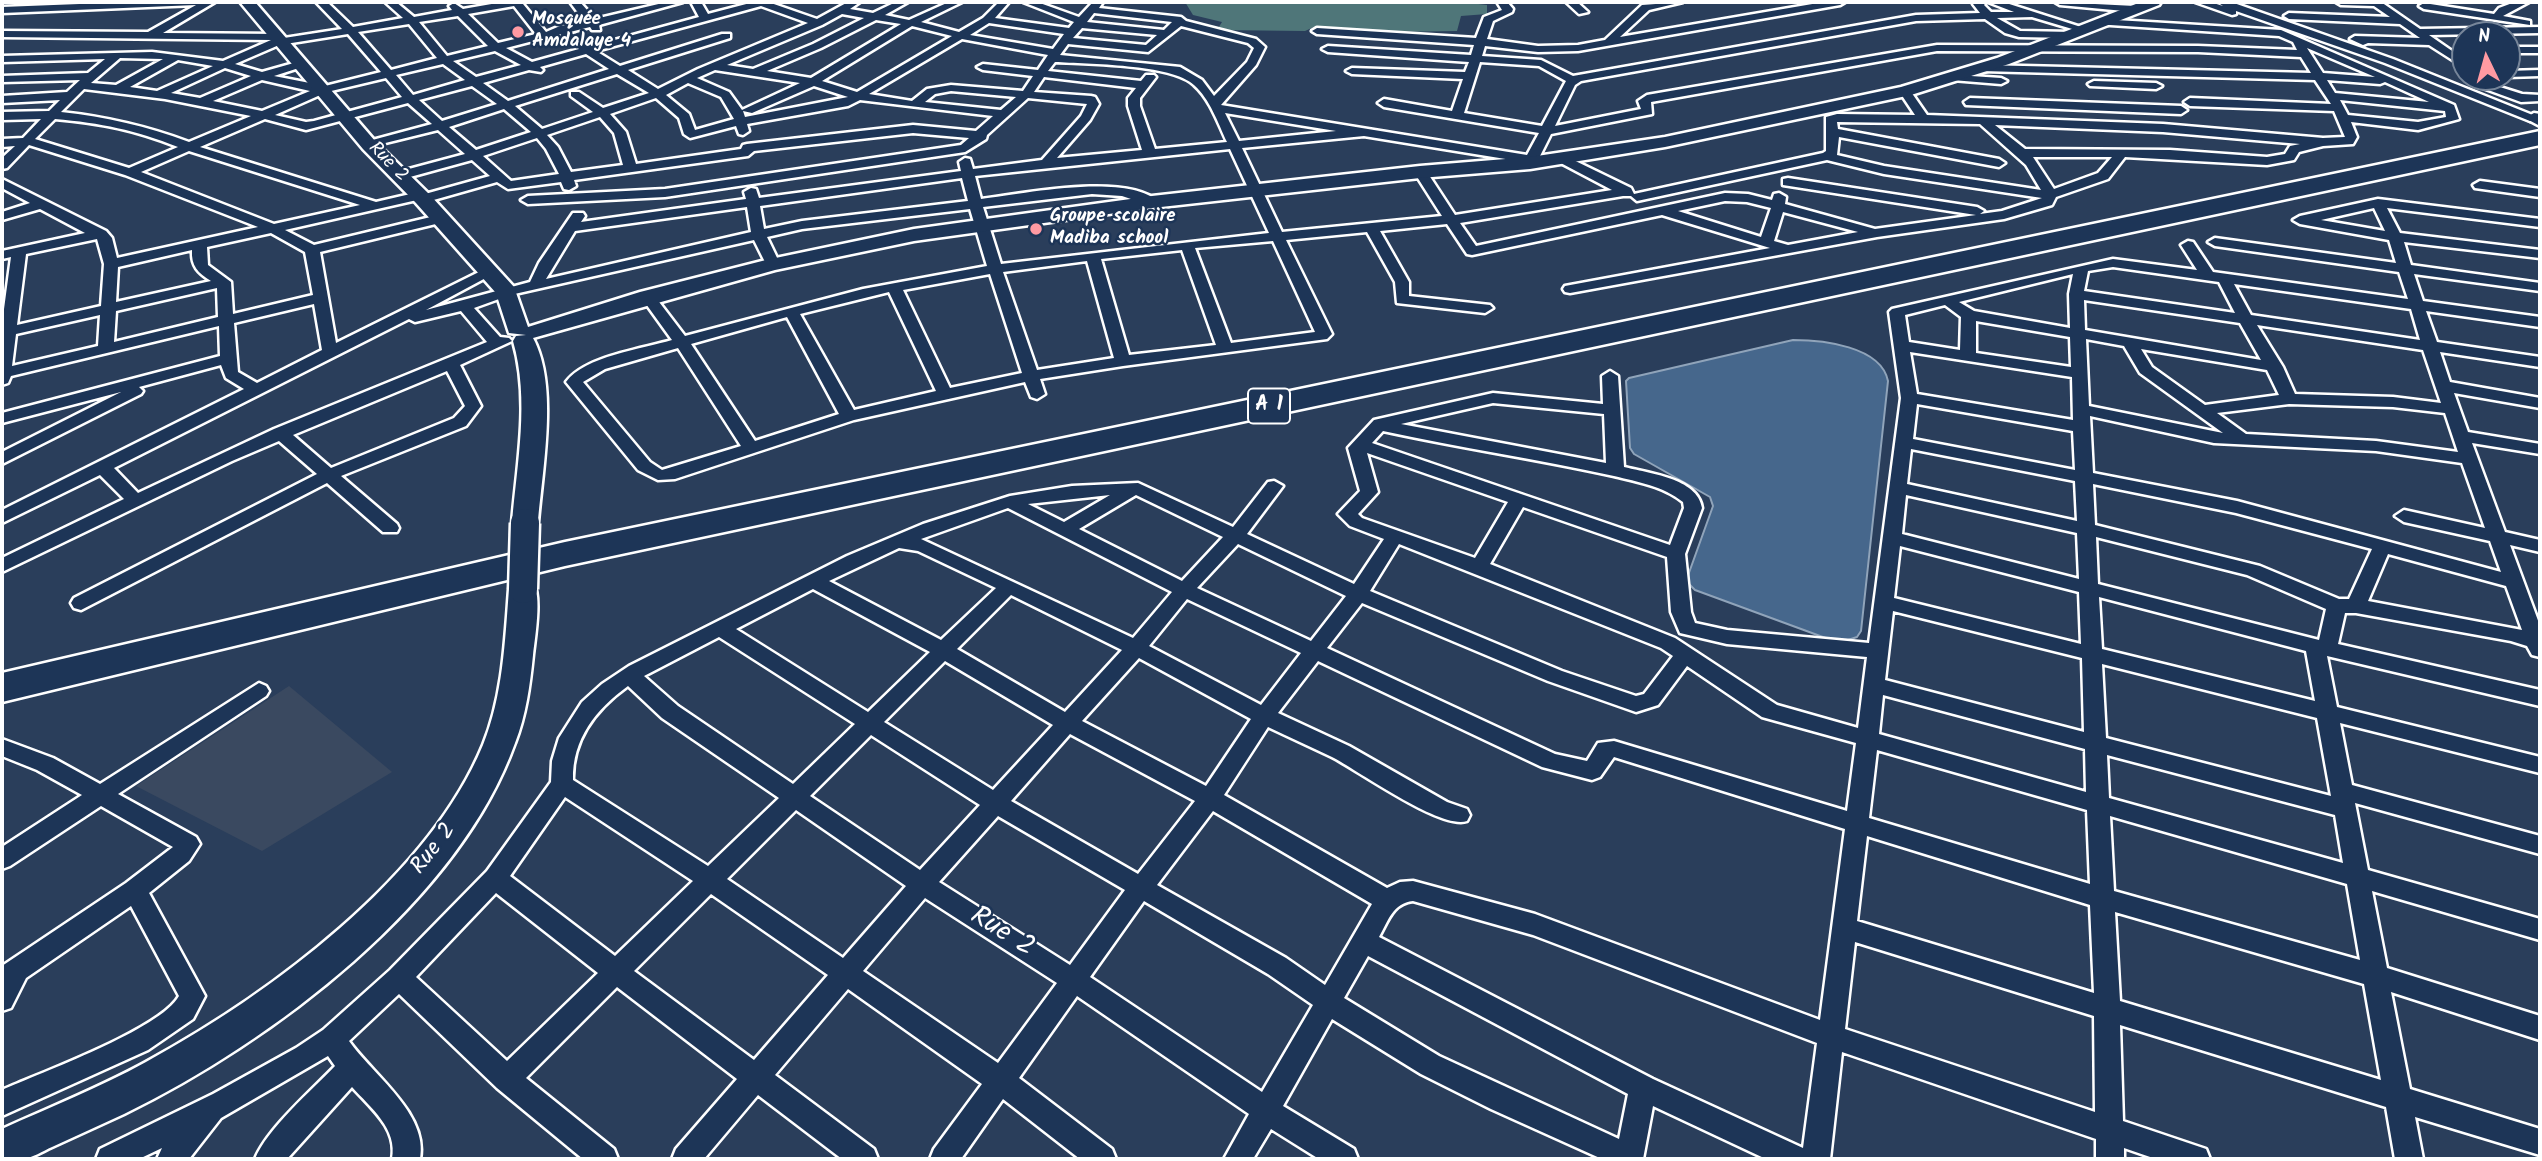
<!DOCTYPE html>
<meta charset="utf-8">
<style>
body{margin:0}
#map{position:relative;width:2542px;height:1161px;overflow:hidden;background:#2a3e5b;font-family:Kalam,sans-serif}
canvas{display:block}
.frame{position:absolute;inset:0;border:4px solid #fff;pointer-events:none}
.north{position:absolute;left:2451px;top:21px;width:70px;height:70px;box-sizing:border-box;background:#1d3557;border:2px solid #77869a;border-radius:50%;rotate:355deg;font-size:19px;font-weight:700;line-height:28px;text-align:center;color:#fff}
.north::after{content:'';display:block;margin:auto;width:24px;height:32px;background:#ff9aa2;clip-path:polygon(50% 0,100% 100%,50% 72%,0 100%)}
</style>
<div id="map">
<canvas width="2542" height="1161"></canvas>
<div class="frame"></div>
<div class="north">N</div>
</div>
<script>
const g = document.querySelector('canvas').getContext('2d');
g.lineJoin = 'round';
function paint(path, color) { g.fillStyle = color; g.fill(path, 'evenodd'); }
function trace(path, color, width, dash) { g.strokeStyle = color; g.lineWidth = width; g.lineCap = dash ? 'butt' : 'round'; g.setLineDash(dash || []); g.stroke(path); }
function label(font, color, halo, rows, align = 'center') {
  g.font = font + ' Kalam,sans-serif'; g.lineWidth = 5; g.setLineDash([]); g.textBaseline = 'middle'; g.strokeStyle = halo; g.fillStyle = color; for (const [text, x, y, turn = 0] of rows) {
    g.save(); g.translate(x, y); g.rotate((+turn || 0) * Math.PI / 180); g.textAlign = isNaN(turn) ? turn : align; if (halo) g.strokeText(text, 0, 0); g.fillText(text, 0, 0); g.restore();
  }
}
const built = new Path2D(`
 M289 686 392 772 262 851 136 786Z`);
const green = new Path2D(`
 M1185 2H1461L1487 5V14L1461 16 1457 31 1392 32 1314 27 1305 31 1217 30 1222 22 1193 15Z`);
const water = new Path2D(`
 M1793 340C1822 340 1881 346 1888 381L1861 631 1857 637 1845 641 1831 640 1695 590 1686 581 1713 506 1710 497 1634 454 1630 448 1626 381 1629 378Z`);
const street = new Path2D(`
 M131 2H215L163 33 277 34 284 38 342 29 316 2H327L353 27 403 18 385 2H396L414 17 452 10 449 6 454 3 463 9 503 2H525L523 4 546 32 560 26 585 22 570 2H580L595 19 667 2H683L599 25 600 30H592L590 27 570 32 589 47 699 17 691 2H701L708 14 754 2H768L817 19 848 2H860L850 9 873 13 896 2H908L885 15 909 20 949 2H962L921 22 959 32 983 18 999 2H1009L995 18 1069 28 1074 22 1023 2H1037L1079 17 1093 2H1103L1099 8 1181 17 1186 21 1256 39 1265 47 1256 65 1221 105 1527 155 1539 133 1384 107 1378 103 1384 99 1452 111 1463 79 1352 74 1346 71 1352 68 1465 72 1469 62 1328 52 1322 49 1328 46 1471 55 1474 45 1317 34 1312 31 1317 28 1476 38 1484 17 1502 10 1497 2H1507L1513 9 1512 12 1493 21 1487 39 1538 46 1578 45 1605 40 1642 5 1683 2 1649 10 1620 37 1824 2H1845L1840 5 1578 51 1538 52 1485 46 1482 56 1541 60 1573 76 1916 15 1980 13 1973 4 1974 2H1986L1984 5 1991 12H2014L1988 2H2003L2084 28 2079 31 2032 17 1997 18 2020 31 2072 32 2077 35 2072 38 2019 37 2005 33 1985 19 1916 21 1581 81 1575 85 1555 126 1641 109 1638 101 1647 95 1937 45 2198 46 2297 50 2293 42 2279 36 2095 24 2094 22 2099 19 2281 30 2454 105 2459 119 2418 130 2351 122 2357 137 2353 144 2323 146 2299 152 2294 160 2267 165 2125 157 2108 179 2056 197 2052 205 2004 219 1877 237 1570 293 1565 292 1563 289 1565 286 1770 248 1662 215 1472 255 1467 254 1447 224 1380 231 1409 282V296L1490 305 1493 308 1485 313 1397 303 1395 282 1367 232 1286 240 1332 334 1327 339 1123 366 1040 379 1045 394 1037 399 1031 397 1025 382 854 420 675 479 658 480 638 470 566 382C585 356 642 349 672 340L641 297 643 294H653L685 336 863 289 987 266 970 209 802 229 767 237 780 264 773 268 766 264 754 240 510 295 474 308 500 337 509 338 512 341 460 365 481 406 466 426 341 476 397 524 399 528 397 532H383L327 483 81 610 74 608 71 603 74 598 317 474 279 441 232 461 2 572V558L124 499 100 475 2 523V510L244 389 226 378 221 365 139 387 143 391 141 394 2 464V452L121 392 2 423V413L220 356 219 326 11 376 8 383 2 385V324L11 257 2 259V251L85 233 40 209 2 220V212L30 203 2 188V179L106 231 112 238 117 258 258 227 125 175 29 145 7 168 2 169V158L15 146 2 147V139L23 138 41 119 2 120V112L49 111 60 100 2 103V96L67 92 80 80 2 82V76L88 73 105 59 2 62V56L152 52 223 61 271 40 2 37V31L148 32 196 5 2 13V7ZM514 6 536 34 498 43 468 14ZM761 6 808 23 698 69 658 89 628 70 730 38V34H722L620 66 596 51ZM1094 13 1172 22 1164 30 1087 22ZM842 14 864 18 813 44 753 69 727 65 822 25ZM458 16 488 46 447 56 419 22ZM876 20 901 24 811 78 767 71 821 48ZM989 23 1064 34 1053 49 970 35ZM409 24 437 58 391 70 358 32ZM912 26 952 36 857 92 822 81ZM1181 26 1248 43 1254 48 1247 62 1214 96 1202 80 1180 67 1060 55 1068 44 1148 52ZM1082 28 1157 35 1146 45 1073 38ZM348 34 381 72 325 86 274 76 305 66V62L301 61 262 72 235 64 279 45ZM560 34 579 49 532 62 506 48ZM962 39 1048 55 1038 70 983 64 977 67 983 70 1033 76 1023 91 951 85 927 89 912 101 869 94ZM2307 48 2375 77 2323 73ZM495 51 521 65 476 77 453 61ZM1937 51 2198 52 2301 57 2311 73 1982 65 1976 68 1982 71 2315 80 2331 104 2190 98 2184 102 2190 106 2334 111 2345 137 2323 138 2163 124 1927 115 1909 89 1905 88 1899 91 1915 115 1837 114 1826 117V151L1823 153 1634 194 1631 188 1561 154 1557 155V161L1612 190 1455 215 1425 169 1420 168 1414 172 1442 216 1282 232 1242 148 1364 136 1524 162 1530 167 1538 160 1551 134 1652 114 1651 102ZM586 54 609 69 508 101 483 83 529 70 541 72 543 70 540 67ZM120 58 163 59 116 85 91 83ZM178 60 213 66 157 91 130 87ZM1055 62C1087 64 1172 64 1194 85 1210 99 1218 123 1227 142L1155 149 1140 106V98L1156 77 1154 75H1146L1141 81 1048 71ZM1480 62 1539 66 1566 81 1542 126 1464 113ZM443 64 465 80 413 95 396 75ZM225 68 251 76 200 98 171 93ZM715 70 800 83 742 110 729 92 697 78ZM617 74 649 93 603 108 579 92H571V96L593 112 542 129 515 106ZM1044 77 1136 88 1128 98V106L1142 150 1057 158 1090 120 1099 104 1095 97 1091 96 1034 92ZM386 78 402 97 314 121 306 122 275 115 327 92ZM262 80 310 91 262 111 213 101ZM2327 80 2380 84 2385 82 2429 102 2335 93ZM688 83 721 97 734 119 695 130 689 114 666 95ZM472 86 497 104 442 121 419 100ZM814 86 848 97 745 117 743 111 752 113ZM84 89 165 99 251 116 189 142C146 126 107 117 61 112ZM951 91 1016 97 1001 110 925 102 935 94ZM656 98 679 118 684 134 690 138 736 126 739 134 743 135 749 131 747 124 848 106 860 100 993 116 976 131 913 125 747 144 743 145 741 149 636 164 626 132 610 114ZM1028 98 1087 104 1081 116 1042 160 973 169 970 159 965 158 959 162 961 171 759 198 756 189 751 188 744 192 746 199 581 222 585 216 583 213H573L539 263 530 282 426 310 495 273 493 270H483L336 343 320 252 444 222 446 219 439 215 314 245 285 230 417 200 423 203 497 182 508 189 561 182 564 189 569 190 576 186 574 180 748 156 754 151 913 133 969 138 961 145 665 189 528 196 521 200 528 204 665 197 965 152 986 139 987 135ZM2340 100 2445 111 2446 117 2418 122 2348 115ZM408 103 432 124 365 142V148L438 130 465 154 394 173V179L399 180 472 160 490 176 425 194 419 192 376 202 200 147 265 119 306 130ZM504 109 531 132 476 150 449 127ZM1225 113 1336 131 1239 141ZM600 117 614 133 623 165 571 172 558 147 547 135ZM55 119C101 123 135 130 178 147L129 168 35 139ZM1837 122 1980 124 2026 165 2041 190 1884 166 1837 155 1839 137 1999 167 2005 163 1999 159 1838 129ZM1995 125 2163 132 2300 144 2290 146 2285 154 2267 157 2170 150 2025 149ZM537 138 546 149 559 174 511 181 483 156ZM1230 149 1269 233 1001 264 983 207 1092 194 1122 196 1152 206 1159 202C1126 172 1023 194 981 199L975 176ZM189 151 360 205 274 224 141 172ZM2033 157H2112L2098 173 2054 189ZM1827 160 1884 174 2042 198 2002 211 1980 214 1984 211 1977 207 1788 178 1783 179V185L1976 215 1875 229 1785 204 1786 197 1779 193 1774 194 1772 200 1748 194 1725 193 1476 246 1460 223 1623 196H1631L1637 201ZM962 178 968 201 802 221 764 229 760 206ZM1725 201 1747 202 1771 208 1761 237 1678 211ZM747 207 751 232 546 279 575 231ZM1783 212 1858 232 1788 245 1774 241ZM271 233 305 252 313 295 233 314 231 282 208 265 207 247ZM97 239 104 264 101 306 17 325 26 254ZM1273 241 1315 332 1231 343 1195 248ZM192 250C191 266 198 273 211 281L116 302 118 267ZM1182 250 1216 345 1129 355 1101 259ZM1087 261 1114 358 1037 370 1003 272ZM990 274 1022 373 950 388 903 290ZM217 288 218 317 114 342 116 311ZM889 292 936 391 854 410 800 314ZM314 304 322 350 257 383 238 372 234 323ZM461 311 487 342 274 429 138 493 114 468 409 319 415 322ZM100 315 98 346 12 366 16 334ZM787 317 839 414 755 441 691 344ZM678 348 741 446 662 470 650 462 583 382 605 369ZM447 371 465 406 454 418 331 468 293 435Z
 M1566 2H1577L1588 12 1579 14Z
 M2055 2 2135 6 2140 9 2135 12 2060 5Z
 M2195 2H2210L2223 6 2217 2H2231L2393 59 2540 118 2530 121 2385 63 2236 11V14L2232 15Z
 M2336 2H2381L2420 29 2540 27V33L2429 35 2465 60V68L2429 45 2368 43 2363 45 2350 39 2355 36 2420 38 2400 24 2289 19 2284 16 2289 13 2390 17 2374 6 2341 5Z
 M2515 2H2529L2503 16 2530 21V25L2424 9 2419 6 2424 3 2494 14 2499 8Z
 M2507 47H2540V53H2507Z
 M2540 70V76L2507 77H2505L2507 71Z
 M1956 75 2001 78 2007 81 2001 84 1952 80 1950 78Z
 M2094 81 2156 83 2162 86 2156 89 2090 86 2088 84Z
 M2484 82 2522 94 2540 95V101L2521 102 2480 87 2478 85Z
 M1970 98 2181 106 2187 110 2181 114 1966 105 1964 102Z
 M2480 181 2540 189V197L2475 188 2473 185Z
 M2378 199 2540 219V227L2387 208 2400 233 2540 250V258L2404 242 2411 265 2540 283V291L2414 274 2423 301 2540 317V327L2426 311 2437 342 2540 357V367L2440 352 2450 382 2540 398V408L2454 393 2468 432 2540 444V454L2472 443 2505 532 2540 540V552L2510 545 2540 626V657L2532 655 2527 646 2511 641 2356 613H2345L2338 644 2540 690V706L2327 656 2337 707 2540 757V773L2340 723 2352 785 2540 836V854L2355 803 2368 870 2540 919V940L2372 891 2387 968 2540 1016V1040L2391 992 2410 1089 2540 1129V1155L2415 1117 2423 1159H2395L2386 1107 2120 1025 2123 1121 2206 1149 2210 1159H2156L2124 1148V1159H2096V1139L1842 1052 1830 1159H1766L1653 1106 1643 1159H1602L1491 1109 1421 1074 1332 1019 1283 1106 1354 1149 1358 1159H1319L1271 1129 1253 1159H1224L1249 1114 1077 996 1019 1078 1112 1149 1116 1159H1080L1003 1099 961 1159H930L934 1149 982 1084 848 989 775 1075 874 1149 878 1159H842L758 1095 704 1159H672L676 1149 737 1079 617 987 526 1078 614 1149 618 1159H583L497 1088 399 994 349 1041C372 1074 429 1114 420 1159H392C398 1129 371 1108 352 1087L287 1159H255C267 1129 312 1090 335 1066L328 1056 221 1118 189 1159H157L162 1148 139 1159H96L100 1149 213 1094 296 1048 323 1030 390 970 487 871 551 782 552 761 559 738 582 702 602 684 629 666 847 556 923 524 1010 496 1072 486 1138 483 1233 527 1268 482 1274 481 1283 486 1247 534 1354 584 1384 539 1350 526 1338 514 1360 491 1348 448 1374 420 1493 393 1603 404 1602 376 1610 371 1618 376 1624 467C1647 473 1698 478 1702 508L1685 554 1691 612 1695 623 1727 630 1869 643 1901 398 1889 312 1892 309 2113 259 2197 270 2181 245 2188 241 2193 242 2213 272 2408 299 2399 272 2215 246 2208 242 2215 238 2396 263 2389 240 2300 224 2293 220 2300 216ZM2374 208 2385 231 2321 220ZM2113 267 2219 282 2235 313 2084 291 2088 271ZM2073 274 2069 294 2070 328 1974 311 1959 302ZM2234 284 2411 309 2420 340 2251 315ZM2084 300 2240 323 2261 360 2085 330ZM1945 305 1961 317 1960 350 1909 342 1905 315ZM1976 321 2070 337 2071 367 1976 353ZM2257 325 2423 350 2441 403 2393 397 2295 394 2283 367ZM2086 339 2124 346 2140 373 2223 433 2089 406ZM2141 349 2267 370 2279 395 2205 405 2152 367ZM1910 352 2072 377 2073 420 1917 394ZM1493 403 1604 414 1606 463 1401 424ZM1917 404 2073 431 2075 470 1913 439ZM2289 404 2393 407 2445 413 2458 452 2376 441 2246 434 2217 413ZM2090 416 2214 443 2376 451 2462 463 2485 528 2404 510 2395 516 2404 522 2490 541 2501 572 2237 501 2093 473ZM1383 431C1460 448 1538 459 1614 476 1638 482 1663 486 1683 502L1684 508 1670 545 1372 443ZM1911 449 2075 481 2077 521 1907 484ZM1367 453 1508 502 1475 558 1362 518 1358 514 1378 492ZM2093 484 2236 513 2372 549 2349 599H2339L2260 566 2095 525ZM1110 495 1064 522 1028 504ZM1136 495 1223 537 1182 581 1079 529ZM1906 495 2077 533 2079 579 1902 534ZM1523 507 1667 557 1671 612 1680 633 1727 644 1867 657 1858 728 1777 705 1675 638 1490 564ZM1008 508 1172 592 1133 638 921 539ZM2096 537 2247 575 2326 609 2319 640 2098 584ZM1238 544 1346 596 1311 641 1197 588ZM1399 544 1661 648 1673 656 1644 694 1636 696 1562 671 1370 591ZM1900 546 2079 592 2081 644 1894 598ZM899 548 918 551 996 588 941 640 829 581ZM2388 554 2506 586 2522 630 2368 601ZM813 589 930 652 868 712 736 629ZM1011 595 1122 650 1065 712 957 649ZM2099 597 2306 651 2315 701 2102 649ZM1187 599 1301 653 1261 705 1149 646ZM1362 603 1548 681 1636 712 1658 705 1687 666 1762 717 1856 743 1847 811 1614 741 1598 743 1587 761 1555 754 1327 648ZM1893 611 2082 658 2084 732 1885 680ZM719 637 855 724 793 784 678 706 644 676ZM1139 658 1251 719 1206 786 1082 721ZM945 661 1053 725 993 790 884 722ZM1318 661 1542 767 1592 780 1600 777 1614 757 1845 829 1820 1020 1535 914 1413 881 1400 882 1387 888 1224 795 1268 727C1289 737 1311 747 1332 757 1359 771 1441 830 1467 821L1470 815 1467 809 1447 802 1349 746 1278 713ZM2102 664 2317 718 2331 796 2106 738ZM628 686 662 718 779 798 708 866 573 780C572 739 596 709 628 686ZM1883 695 2085 749 2086 792 1879 734ZM1070 734 1195 801 1138 874 1011 801ZM871 735 980 805 920 870 810 796ZM1877 750 2087 810 2090 884 1869 818ZM2107 755 2335 815 2343 863 2109 798ZM565 797 693 881 615 956 510 876ZM796 810 906 886 843 958 727 879ZM1213 811 1372 904 1325 985 1286 958 1157 885ZM998 816 1125 890 1070 965 939 882ZM2110 816 2347 884 2360 960 2114 891ZM1867 836 2090 905 2094 993 1857 921ZM496 893 598 973 507 1061 416 977ZM711 894 828 975 754 1060 634 971ZM925 898 1057 983 998 1063 863 971ZM1144 901 1268 974 1313 1005 1262 1092 1090 977ZM1413 901 1533 935 1817 1043 1803 1148 1653 1079 1379 937C1388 921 1393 903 1413 901ZM2115 912 2364 984 2381 1080 2120 1001ZM1855 942 2094 1016 2095 1112 1845 1029ZM1368 956 1628 1094 1619 1139 1439 1056 1344 998Z
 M259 683 266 686 269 691 266 696 118 794 196 837 200 844 189 861 149 893 205 996 193 1019 148 1050 2 1116V1090C40 1073 161 1029 179 996L131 906 26 978 11 1008 2 1011V966L126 883 173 847 101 806 10 866 2 869V847L82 795 37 770 2 756V739L53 758 100 784Z`);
const secondary = new Path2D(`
 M240 2H255L375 141 430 195 514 287 528 327 640 292 766 260 914 229 1152 196 1420 166 1530 157 1665 137 1901 87 1997 58 2141 2H2161L2159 5 2009 64 1911 95 1665 147 1530 169 1420 178 1152 208 914 241 775 270 533 338C559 386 542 470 538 523L534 529 525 532 516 529 512 523C517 463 530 400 513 341L516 336 526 335 509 333 496 293 416 203 363 149Z
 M2534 113 2540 114V126L2525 118Z
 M523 580 533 582C542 596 535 637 533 655 530 685 526 715 515 743 458 902 272 1042 124 1114 100 1125 76 1136 52 1147 43 1151 32 1158 23 1159 16 1160 9 1159 2 1159V1129C50 1107 99 1088 146 1062 269 995 428 878 483 745 503 696 505 641 509 589L513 582Z`);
const highway = new Path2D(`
 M2540 131V145L565 566 2 702V673L565 542Z`);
const secondaryBridge = new Path2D(`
 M523 589 525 523`);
const markers = [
 [518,32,7,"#ff9aa2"],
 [1036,229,7,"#ff9aa2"]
];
const farPoinames = [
 ["Mosquée",532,21],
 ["Amdalaye 4",532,43],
 ["Groupe scolaire",1050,218],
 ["Madiba school",1050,240]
];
const farStreetnames = [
 ["Rue 2",387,163,46]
];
const shields = [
 [1269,406,42]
];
const shieldNames = [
 ["A 1",1269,406]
];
const streetNames = [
 ["Rue 2",435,850,-52]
];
const nearStreetnames = [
 ["Rue 2",1001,934,32]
];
paint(built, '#3a4960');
paint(green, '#4f7679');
paint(water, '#46678c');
trace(water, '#90a4ba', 2);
trace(street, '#fff', 5);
trace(secondary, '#fff', 5);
trace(highway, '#fff', 5);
paint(street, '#1d3557');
paint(secondary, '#1d3557');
paint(highway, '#1d3557');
trace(secondaryBridge, '#fff', 33, []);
trace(secondaryBridge, '#1d3557', 28);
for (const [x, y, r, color] of markers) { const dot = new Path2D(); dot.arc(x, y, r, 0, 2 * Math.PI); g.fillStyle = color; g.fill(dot); trace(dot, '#1d3557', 2.5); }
label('bold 19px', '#fff', '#1d3557', farPoinames, 'left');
label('19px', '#fff', '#1d3557', farStreetnames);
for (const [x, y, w] of shields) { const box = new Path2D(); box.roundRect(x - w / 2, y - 17.5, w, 35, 5); g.fillStyle = '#1d3557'; g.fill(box); trace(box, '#fff', 2); }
label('bold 21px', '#fff', null, shieldNames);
label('23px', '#fff', '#1d3557', streetNames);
label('28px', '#fff', '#1d3557', nearStreetnames);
</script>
